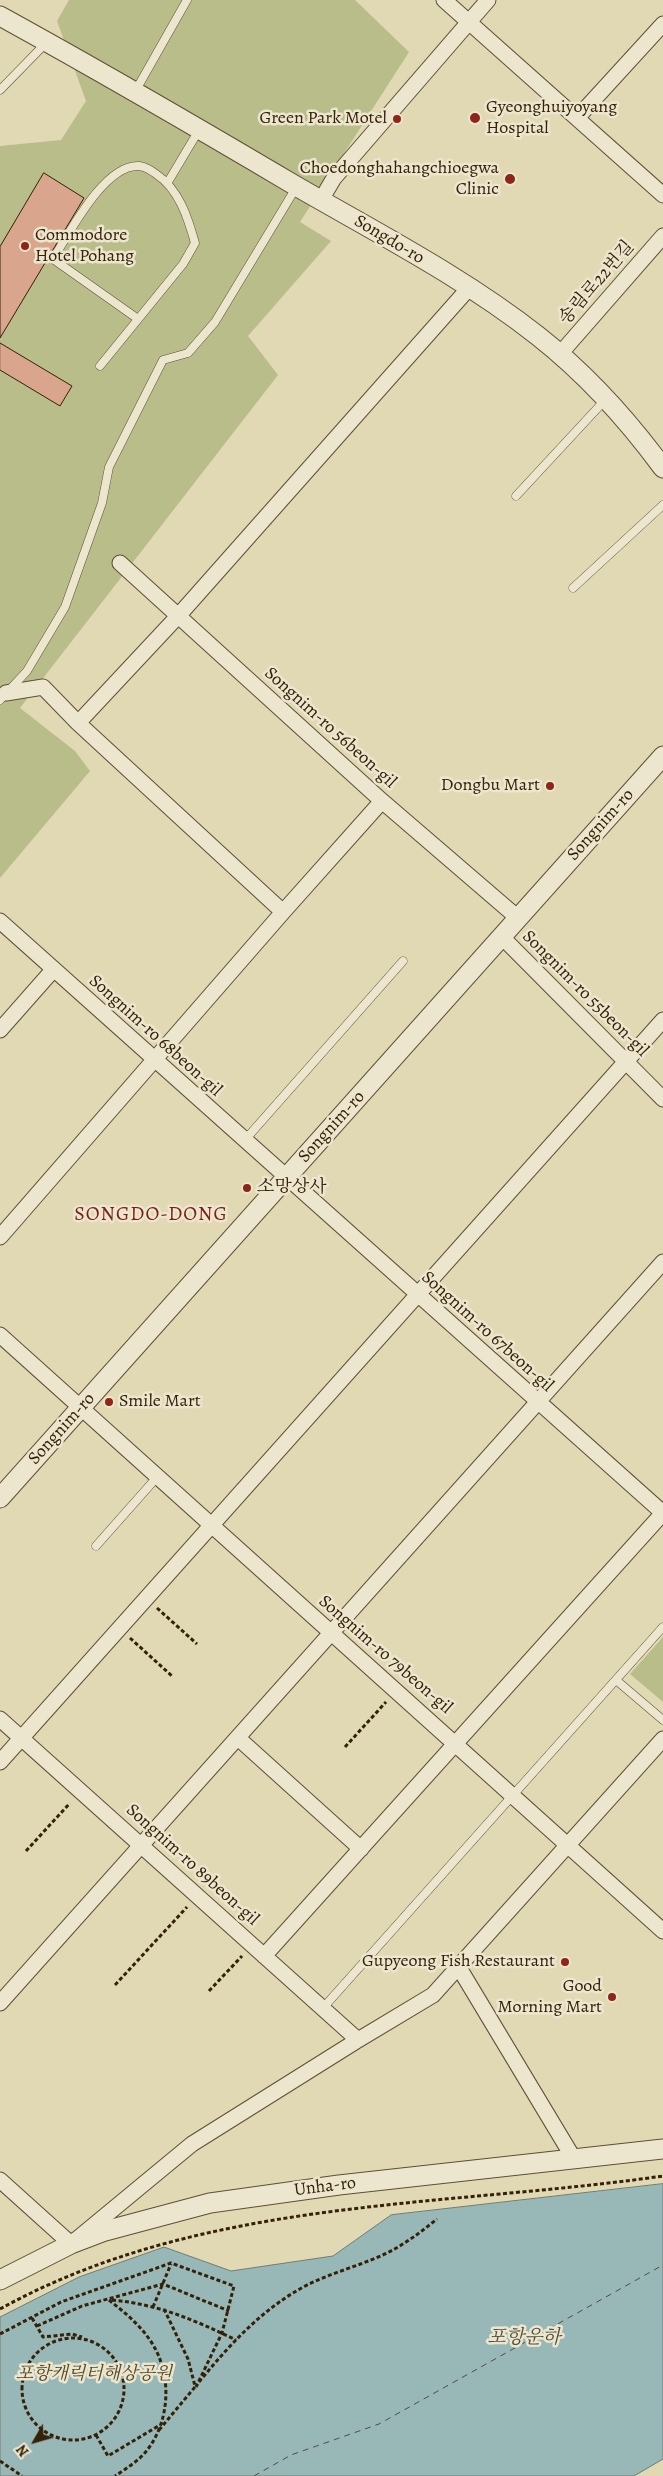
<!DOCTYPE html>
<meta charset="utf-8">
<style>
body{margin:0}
#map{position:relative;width:663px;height:2476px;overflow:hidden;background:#e1d8b4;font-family:Alegreya,serif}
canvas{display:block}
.north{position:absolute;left:10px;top:2416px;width:50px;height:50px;-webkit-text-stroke:4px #ece6ce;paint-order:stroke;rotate:232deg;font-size:14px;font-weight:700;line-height:20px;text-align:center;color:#342108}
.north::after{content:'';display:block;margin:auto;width:18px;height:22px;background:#342108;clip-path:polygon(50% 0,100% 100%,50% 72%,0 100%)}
</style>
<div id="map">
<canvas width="663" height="2476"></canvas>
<div class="north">N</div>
</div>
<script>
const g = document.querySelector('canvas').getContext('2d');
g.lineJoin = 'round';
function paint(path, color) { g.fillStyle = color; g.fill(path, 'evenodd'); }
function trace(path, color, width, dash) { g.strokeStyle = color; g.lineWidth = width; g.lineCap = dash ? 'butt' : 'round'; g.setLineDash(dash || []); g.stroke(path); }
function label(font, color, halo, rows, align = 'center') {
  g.font = font + ' Alegreya,"Noto Serif KR",serif'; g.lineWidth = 5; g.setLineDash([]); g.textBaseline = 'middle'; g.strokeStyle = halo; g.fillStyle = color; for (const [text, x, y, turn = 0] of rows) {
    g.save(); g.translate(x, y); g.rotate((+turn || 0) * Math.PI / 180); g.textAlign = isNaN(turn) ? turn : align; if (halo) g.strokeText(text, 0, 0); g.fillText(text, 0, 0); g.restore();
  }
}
const green = new Path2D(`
 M69 0H355L409 52 300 222 331 241 248 336 278 375 20 708 75 751 90 771 0 878V146L61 140 86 101 57 21Z
 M663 1637V1702L630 1674Z`);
const water = new Path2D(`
 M663 2184V2459L634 2476H0V2317L79 2277 164 2247 231 2271 333 2256 391 2215Z`);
const ferry = new Path2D(`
 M254 2476 291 2455 379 2424 663 2265`);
const building = new Path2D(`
 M44 173 84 198 0 338V247Z
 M0 343 72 386 60 406 0 370Z`);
const path = new Path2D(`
 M157 1608 197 1644
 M130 1638 172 1676
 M345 1747 386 1702
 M26 1851 70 1803
 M115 1985 187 1907
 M209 1991 242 1956
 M109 2300C124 2312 139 2324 150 2340 172 2372 171 2418 148 2449 140 2460 127 2468 115 2476
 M112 2300C157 2304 195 2320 236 2340
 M153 2307 171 2264
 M0 2309C203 2197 440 2208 663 2176
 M164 2309 188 2359 195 2386
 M32 2318 43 2337 72 2334 82 2337
 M37 2326 82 2306 163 2284 229 2311
 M0 2334 61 2302 171 2263 234 2286 222 2333 196 2387
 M22 2389a51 51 0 1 1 102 0a51 51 0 1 1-102 0Z
 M199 2382C231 2343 264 2307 309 2284 334 2272 362 2265 387 2253 405 2244 421 2232 437 2219
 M159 2430 195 2387
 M96 2435 108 2456 160 2425
 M0 2461 22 2476`);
const service = new Path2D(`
 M0 90 47 42
 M136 90 187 0
 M168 182 199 130
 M100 366 183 264 195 243C188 218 179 189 156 174 151 170 146 167 139 166 104 164 69 234 53 259L138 319
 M516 496 606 399
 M573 588 663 505
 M0 700 27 671 65 607 102 503 109 467 163 360 188 353 215 322 297 186
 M244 1141 403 961
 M96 1546 158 1476
 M616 1680 663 1720
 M323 2008 663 1627`);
const minor = new Path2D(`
 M444 0 663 195
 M577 118 663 24
 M321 200 334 178 488 0
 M560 354 663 236
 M120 563 382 801 518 918
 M6 693 43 687 78 723 283 912
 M78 723 179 615 469 288
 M0 921 663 1513
 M502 937 663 1099
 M0 1030 53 970
 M0 1237 283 912 382 801
 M0 1335 663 1931
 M0 1719 358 2040
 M238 1738 361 1849
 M0 1762 663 1020
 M264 1956 663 1513
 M458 1966 574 2159
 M0 2003 663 1262
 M0 2180 71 2244 192 2144 358 2040 433 1995 663 1739`);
const tertiary = new Path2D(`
 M0 16C100 71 198 128 296 186 377 233 463 277 538 336 585 373 627 419 663 468
 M0 1498 663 756
 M0 2280 71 2244 105 2231 210 2203 339 2185 663 2149`);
const markers = [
 [475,118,6,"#8f2418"],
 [397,119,5,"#8f2418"],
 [510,179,6,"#8f2418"],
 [25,246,5,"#8f2418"],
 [550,786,5,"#8f2418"],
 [247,1188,5,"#8f2418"],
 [109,1402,5,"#8f2418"],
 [565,1962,5,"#8f2418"],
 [612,1997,5,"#8f2418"]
];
const poiNames = [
 ["Gyeonghuiyoyang",486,108,"left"],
 ["Hospital",486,129,"left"],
 ["Green Park Motel",387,119],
 ["Choedonghahangchioegwa",499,169],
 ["Clinic",499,190],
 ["Commodore",35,236,"left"],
 ["Hotel Pohang",35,257,"left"],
 ["Dongbu Mart",540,786],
 ["소망상사",257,1188,"left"],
 ["Smile Mart",119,1402,"left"],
 ["Gupyeong Fish Restaurant",555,1962],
 ["Good",602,1987],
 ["Morning Mart",602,2008]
];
const streetNames = [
 ["Songdo-ro",389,240,31],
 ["송림로22번길",597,283,-49],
 ["Songnim-ro 56beon-gil",330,728,42],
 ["Songnim-ro",601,825,-48],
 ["Songnim-ro 55beon-gil",585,994,45],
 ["Songnim-ro 68beon-gil",155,1036,42],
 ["Songnim-ro",332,1127,-48],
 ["Songnim-ro 67beon-gil",487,1332,42],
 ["Songnim-ro",62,1429,-48],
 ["Songnim-ro 79beon-gil",385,1655,41],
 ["Songnim-ro 89beon-gil",192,1865,42],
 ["Unha-ro",325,2187,-7]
];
const parkNames = [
 ["포항캐릭터해상공원",94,2375]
];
const waterNames = [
 ["포항운하",524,2338]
];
const quarterNames = [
 ["SONGDO-DONG",151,1215]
];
paint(green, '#b9bd89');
paint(water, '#98b8b7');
trace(water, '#707c71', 1);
trace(ferry, '#524e3d', 1, [6, 5]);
paint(building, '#d9a68d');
trace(building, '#342108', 1);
trace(service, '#5f4f33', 9);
trace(minor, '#5f4f33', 17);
trace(tertiary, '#5f4f33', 21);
trace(path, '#342108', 3, [4, 2.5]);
trace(service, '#ece6ce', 8);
trace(minor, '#ece6ce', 15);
trace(tertiary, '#ece6ce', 19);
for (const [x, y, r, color] of markers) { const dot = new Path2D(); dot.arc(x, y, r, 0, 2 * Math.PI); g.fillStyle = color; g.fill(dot); trace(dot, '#ece6ce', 2); }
label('18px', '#342108', '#ece6ce', poiNames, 'right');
label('18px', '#342108', '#ece6ce', streetNames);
label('italic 18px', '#554828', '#ece6ce', parkNames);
label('italic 19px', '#524e3d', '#ece6ce', waterNames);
g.letterSpacing = '1px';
label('20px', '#7a1f14', '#ece6ce', quarterNames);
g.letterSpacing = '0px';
</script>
